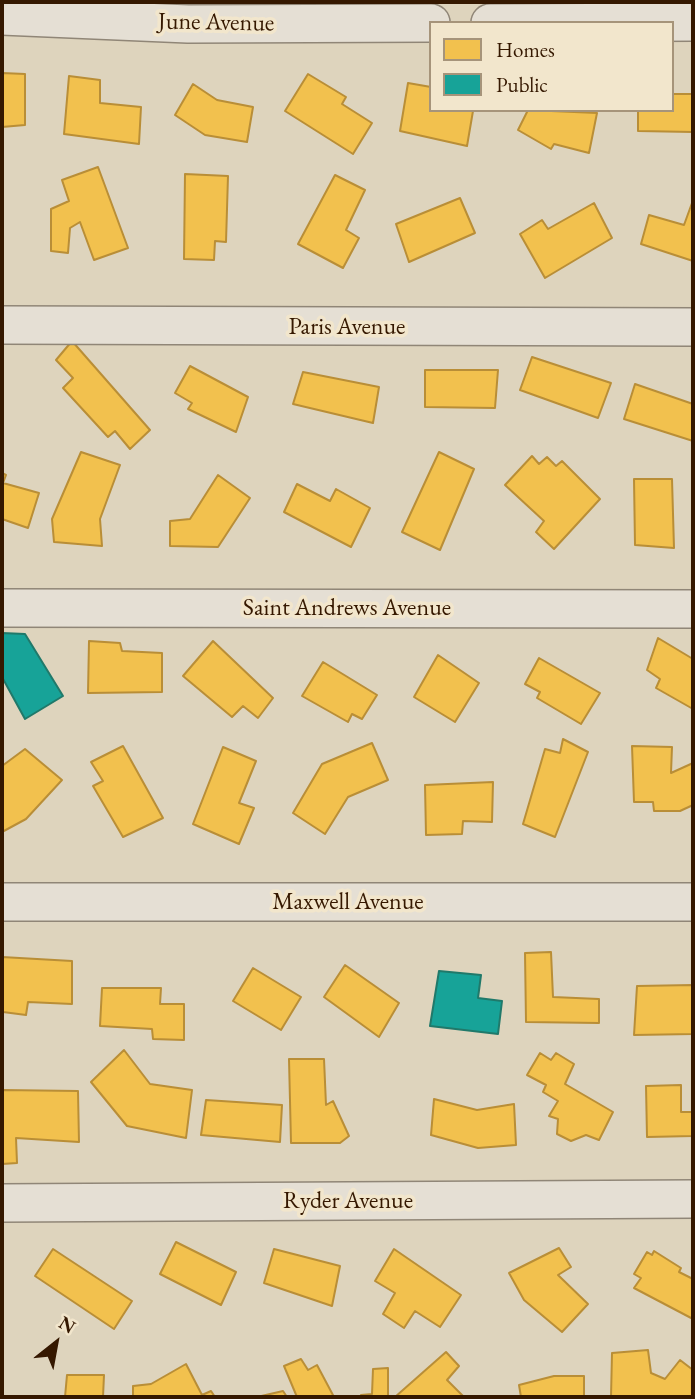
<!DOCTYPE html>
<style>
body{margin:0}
#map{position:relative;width:695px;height:1399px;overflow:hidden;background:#ded4bd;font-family:"EB Garamond",serif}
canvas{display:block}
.frame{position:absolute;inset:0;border:4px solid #351800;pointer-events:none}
.legend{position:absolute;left:429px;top:21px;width:245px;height:91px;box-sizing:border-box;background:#f2e6cc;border:2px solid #a6947a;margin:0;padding:9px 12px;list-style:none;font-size:21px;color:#351800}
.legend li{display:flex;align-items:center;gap:14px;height:35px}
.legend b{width:35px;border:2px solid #a6947a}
.north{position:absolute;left:21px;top:1308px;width:70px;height:70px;-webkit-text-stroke:5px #f2e6cc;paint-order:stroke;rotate:31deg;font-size:19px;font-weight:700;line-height:28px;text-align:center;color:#351800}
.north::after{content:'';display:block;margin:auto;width:24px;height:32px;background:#351800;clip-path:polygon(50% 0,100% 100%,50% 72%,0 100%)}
</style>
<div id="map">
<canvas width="695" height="1399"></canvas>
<div class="frame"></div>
<ul class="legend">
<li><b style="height:19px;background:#f2c14e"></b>Homes</li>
<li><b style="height:19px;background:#17a398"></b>Public</li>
</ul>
<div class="north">N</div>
</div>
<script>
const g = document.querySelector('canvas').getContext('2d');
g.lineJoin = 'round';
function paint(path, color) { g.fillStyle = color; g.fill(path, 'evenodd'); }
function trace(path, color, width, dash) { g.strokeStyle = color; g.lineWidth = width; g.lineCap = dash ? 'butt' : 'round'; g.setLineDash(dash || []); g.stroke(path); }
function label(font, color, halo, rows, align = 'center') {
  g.font = font + ' "EB Garamond",serif'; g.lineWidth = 7; g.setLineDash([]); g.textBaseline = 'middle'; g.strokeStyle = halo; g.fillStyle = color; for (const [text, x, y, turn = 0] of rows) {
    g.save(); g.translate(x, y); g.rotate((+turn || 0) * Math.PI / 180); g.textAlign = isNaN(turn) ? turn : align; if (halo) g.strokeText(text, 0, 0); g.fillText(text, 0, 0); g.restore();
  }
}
const homes = new Path2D(`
 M2 73 25 74V125L2 127Z
 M308 74 346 97 342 104 372 123 353 154 285 111Z
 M69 76 100 80V103L141 107 139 144 64 134Z
 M408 83 431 87V110L473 111 467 146 400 131Z
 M193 84 217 100 253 107 247 142 205 135 175 115Z
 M672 94H693V132L638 131V110H672Z
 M528 110 597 113 589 153 554 144 551 149 518 130Z
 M98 167 128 248 94 260 80 222 70 228 68 253 51 251V209L69 201 62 180Z
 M185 174 228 176 226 242 215 241 214 260 184 259Z
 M335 175 365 190 346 230 359 238 343 268 298 244Z
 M460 198 475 233 409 262 396 224Z
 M594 203 612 238 545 278 520 234 542 220 548 229Z
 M692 203 693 261 641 244 649 215 684 225Z
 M72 341 150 430 130 449 115 431 108 437 63 388 73 378 56 360Z
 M532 357 611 383 598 418 520 390Z
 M190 366 248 397 236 432 188 409 192 403 175 393Z
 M425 370H498L495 408 425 407Z
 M303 372 379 387 373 423 293 404Z
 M635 384 693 404V441L624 419Z
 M81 452 120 465 100 519 102 546 54 542 52 519Z
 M439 452 474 469 440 550 402 532Z
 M532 456 539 464 547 457 556 466 562 461 600 499 554 549 536 532 544 521 505 485Z
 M2 473 6 475 3 483 39 493 28 528 2 519Z
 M218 475 250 498 218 547 170 546V521L190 519Z
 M634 479H672L674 548 635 545Z
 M297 484 330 501 336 489 370 508 351 547 284 512Z
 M658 638 693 659V709L656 688 660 679 647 670Z
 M89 641 120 643 122 651 162 653V692L88 693Z
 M213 641 273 698 258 718 243 706 232 717 183 676Z
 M438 655 479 683 455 722 414 697Z
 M539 658 600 693 581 724 537 698 540 692 525 684Z
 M323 662 377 695 362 719 352 714 348 722 302 696Z
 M563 739 588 752 555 837 523 824 545 749 560 753Z
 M372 743 388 780 348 797 325 834 293 813 322 764Z
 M123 746 163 818 123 837 93 786 103 781 91 762Z
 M632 746 672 747 671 773 693 763V805L680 811H654L653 802H634Z
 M223 747 256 761 239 803 254 808 239 844 193 824Z
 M25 749 62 780 26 819 2 832V766Z
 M493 782 492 822 463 821 462 834 426 835 425 785Z
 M551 952 553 997 599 999V1023L526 1022 525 953Z
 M2 957 72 961V1004L28 1002 26 1015 3 1012Z
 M345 965 399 1003 379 1037 324 997Z
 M253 968 301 997 281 1030 233 1001Z
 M693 985V1034L634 1035 637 986Z
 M102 988H161L160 1004H184V1040L153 1039 152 1029 100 1026Z
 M124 1050 150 1084 192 1090 186 1138 127 1126 91 1082Z
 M540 1053 551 1060 556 1053 574 1064 565 1084 613 1112 599 1140 586 1135 571 1141 557 1134 558 1119 549 1116 558 1101 543 1092 546 1085 527 1075Z
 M289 1059H324L326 1105 333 1101 349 1136 340 1143H291Z
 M681 1085V1112H692L693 1136 647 1137 646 1086Z
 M2 1090 78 1091 79 1142 16 1138 17 1163 2 1164Z
 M434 1099 477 1110 514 1104 516 1145 478 1148 431 1135Z
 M206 1100 282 1105 280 1142 201 1135Z
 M176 1242 236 1272 221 1305 160 1274Z
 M559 1248 571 1267 558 1275 588 1304 562 1332 524 1300 509 1273Z
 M53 1249 132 1301 114 1329 35 1276Z
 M274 1249 340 1266 332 1306 264 1283Z
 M394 1249 461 1295 440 1327 415 1311 404 1328 383 1314 395 1293 375 1281Z
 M654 1251 681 1268 679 1272 693 1279V1319L634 1288 641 1278 634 1274 647 1252 652 1255Z
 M648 1350 651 1373 665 1379 680 1360 693 1370V1397H611L612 1353Z
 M446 1352 459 1366 447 1380 464 1397H395Z
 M301 1359 308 1370 317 1365 334 1397H297L284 1366Z
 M186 1364 202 1395 211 1391 215 1397H133V1386L151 1384Z
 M388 1368V1397H361V1395L372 1394 373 1369Z
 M67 1375H104L103 1397H65Z
 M554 1376H584V1397H521L519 1385Z
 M283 1391 287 1397H257Z`);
const public = new Path2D(`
 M2 633 25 634 63 696 25 719 2 677Z
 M439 971 481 975 478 998 502 1001 498 1034 430 1026Z`);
const minor = new Path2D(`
 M2 16 188 24 431 23
 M490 23 693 22
 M2 325 693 327
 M2 608 693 609
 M2 902H693
 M2 1203 693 1199`);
const streetNames = [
 ["June Avenue",216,23,1],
 ["Paris Avenue",347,327],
 ["Saint Andrews Avenue",347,608],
 ["Maxwell Avenue",348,902],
 ["Ryder Avenue",348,1201]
];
paint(homes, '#f2c14e');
trace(homes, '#b98e37', 2);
paint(public, '#17a398');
trace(public, '#20796a', 2);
trace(minor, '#908677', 40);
trace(minor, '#e5dfd4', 37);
label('24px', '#351800', '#f2e6cc', streetNames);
</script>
